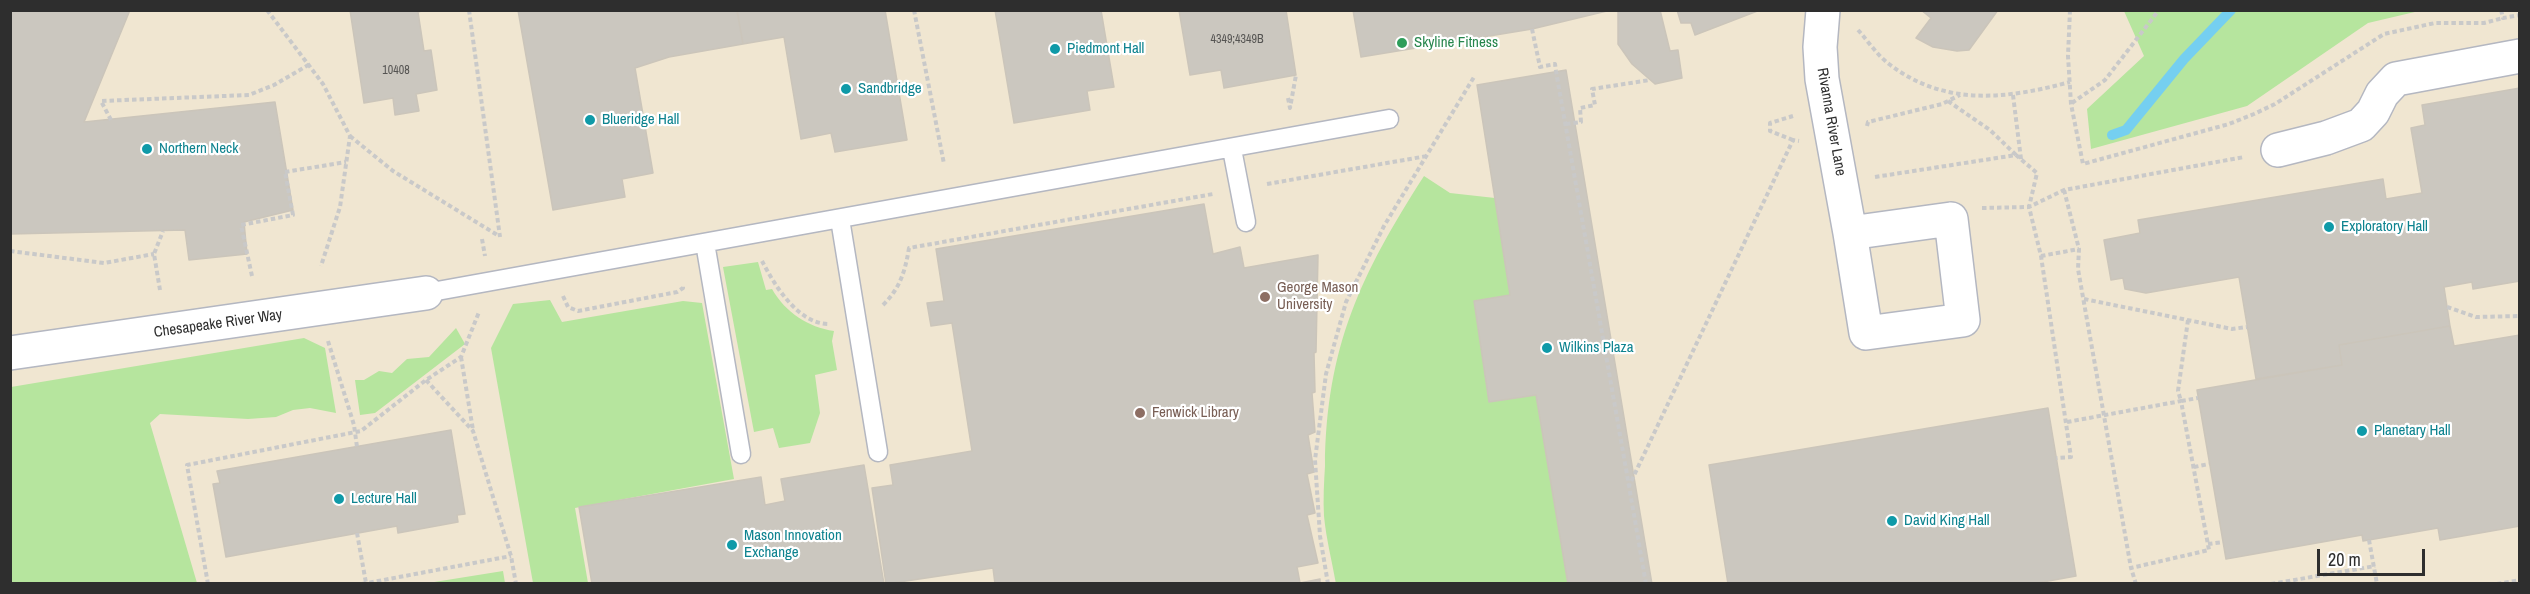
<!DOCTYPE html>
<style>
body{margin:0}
#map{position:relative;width:2530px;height:594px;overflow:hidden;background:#efe9e1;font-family:"Archivo Narrow",sans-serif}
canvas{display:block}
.frame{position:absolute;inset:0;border:12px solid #2e2e2e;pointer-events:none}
.scale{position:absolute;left:2317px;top:549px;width:108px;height:27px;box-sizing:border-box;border:3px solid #2e2e2e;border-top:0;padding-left:8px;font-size:18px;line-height:21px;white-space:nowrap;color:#2e2e2e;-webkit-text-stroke:4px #fff;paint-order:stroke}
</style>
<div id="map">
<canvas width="2530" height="594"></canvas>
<div class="frame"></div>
<div class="scale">20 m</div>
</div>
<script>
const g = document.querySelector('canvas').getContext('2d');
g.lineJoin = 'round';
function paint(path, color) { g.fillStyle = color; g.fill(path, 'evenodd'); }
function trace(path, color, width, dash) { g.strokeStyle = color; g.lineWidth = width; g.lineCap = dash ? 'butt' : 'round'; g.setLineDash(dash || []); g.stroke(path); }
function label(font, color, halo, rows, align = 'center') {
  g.font = font + ' "Archivo Narrow",sans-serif'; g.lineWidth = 4.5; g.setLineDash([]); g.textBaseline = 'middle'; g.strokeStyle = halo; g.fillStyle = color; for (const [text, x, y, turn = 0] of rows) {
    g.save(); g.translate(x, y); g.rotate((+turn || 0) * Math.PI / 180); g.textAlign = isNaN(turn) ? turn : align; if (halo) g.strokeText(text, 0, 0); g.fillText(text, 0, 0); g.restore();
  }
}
const education = new Path2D(`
 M11 11H2519V583H11Z`);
const green = new Path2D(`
 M2124 11H2419L2368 23 2247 106 2091 149 2087 109 2144 56Z
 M1424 176 1450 193 1495 198 1510 295 1474 302 1536 395 1568 583 1336 584C1332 561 1326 538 1324 516 1323 500 1324 482 1325 466 1326 347 1361 274 1424 176Z
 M758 262 766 290 772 289C786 313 808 327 834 331L832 341 837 370 815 375 820 413 810 443 779 448 773 428 754 432 723 267Z
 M550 300 562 322 683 301 702 303 734 479 575 508 588 583H533L491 348 513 304Z
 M456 328 465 344 375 413 360 415 355 380H364L379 371 392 373 407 359 429 357Z
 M304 338 325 348 336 413 310 408 293 410 276 417 248 419 160 414 150 423 197 583H11V387Z
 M503 571 505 583H428Z`);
const stream = new Path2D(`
 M2112 135 2126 130 2184 59 2231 10`);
const building = new Path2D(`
 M10 10H130L84 122 275 102 293 210 244 222 247 254 189 260 185 230 10 234Z
 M350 10H425L418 12 424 51 431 50 437 90 416 94 419 111 395 115 393 98 364 103Z
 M518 10H737L743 44 669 57 635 68 653 173 622 179 625 197 553 210Z
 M737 10H885L907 140 835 152 831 133 801 139 784 37 743 44Z
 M995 10H1101L1114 87 1087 91 1090 110 1014 123Z
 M1179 10H1286L1296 75 1224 88 1221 70 1190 75Z
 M1353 10H1611L1532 29 1361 57Z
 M1618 10H1660L1670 51 1678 50 1682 78 1655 84 1632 64 1618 44Z
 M1677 10H1760L1695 35 1691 23H1681Z
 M1921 10H1998L1969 50 1957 51 1933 47 1916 38 1931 18Z
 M1566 70 1634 477 1652 584H1568L1536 395 1489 402 1474 301 1510 295 1477 85Z
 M2520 88V281L2473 289 2472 282 2444 287 2450 326 2339 345 2342 365 2256 379 2239 277 2146 293 2125 289 2123 278 2111 280 2104 240 2140 233 2138 220 2383 179 2386 199 2422 193 2411 128 2425 125 2422 105Z
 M1204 204 1213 254 1240 247 1244 268 1318 255 1316 352 1314 353 1315 392 1312 393 1315 432 1308 435 1314 472 1307 474 1315 513 1307 515 1318 563 1297 567 1300 583 1320 579V584H995L993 568 886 584 872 488 893 485 890 465 972 451 952 323 931 326 927 303 944 301 936 249Z
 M2450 326 2454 346 2520 335V526L2440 540 2438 528 2363 541 2362 535 2226 559 2197 390 2342 365 2339 345Z
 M2048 408 2076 576 2032 584H1728L1709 465Z
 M451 430 465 514 457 515 458 522 398 533 397 526 226 557 213 484 220 483 217 471Z
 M864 465 884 584H592L579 507 761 477 765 505 785 501 781 479Z`);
const path = new Path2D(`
 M267 10 323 84 350 136 340 207 321 266
 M469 10 500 237
 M914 10 944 164
 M2070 10 2068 56 2071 104 2083 164 2229 124 2254 114 2275 104 2384 34 2435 23H2484L2503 18
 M2501 10 2503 18 2520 15
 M1532 29 1540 67 1555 64 1556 71 1629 486
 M1858 30C1868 41 1877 55 1889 64 1945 107 2007 99 2070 82
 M2013 95 2021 159
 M1288 98 1290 108 1296 75
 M1948 101 1990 130 2016 155
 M2072 103 2105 80 2159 10
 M111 120 101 101 249 95 274 85 310 64
 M1566 124 1581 122 1580 108 1595 105 1592 89 1650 80
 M1867 126 1868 122 1942 104 1960 95
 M350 136 393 171 499 236
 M1793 140 1770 131V123L1793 116
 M285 172 346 162
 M1875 177 2016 155 2037 173 2029 207 2041 256 2071 457 2056 458
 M1267 184 1427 156
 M2064 190 2079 249 2078 269 2131 568
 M1982 208 2029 207 2064 190 2244 157
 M482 239 485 256
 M10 251 104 263 154 254
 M2041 256 2079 249
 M762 261C774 284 798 325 830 324
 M252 276 241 225 293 215 285 172
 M160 290 154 254 163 231
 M563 296 568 307 578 311 677 292 683 288V286
 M2084 299 2232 329 2247 327
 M883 305C900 288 905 272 909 248L1213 194
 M2447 307 2476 317 2520 316
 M2188 320 2178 391 2181 401 2198 398
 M328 341 354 425 357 447
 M461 357 473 430
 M426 380 473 431 511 556 516 584
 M2067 422 2181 401 2209 550 2131 568 2136 584
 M2194 467 2209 464
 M357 533 366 583
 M2369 540 2377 584
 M2208 544 2223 542
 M208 584 187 465 361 431 426 380 461 357 479 312
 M362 584 511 556
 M1328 584 1320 536 1315 460 1326 374 1346 302 1384 226 1474 77
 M1646 584 1629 486 1793 140 1799 141
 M2271 584 2375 566
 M2497 584 2520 580`);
const lane = new Path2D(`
 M1232 149 1246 222
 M840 219 878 452
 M705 243 741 454
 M426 293 1389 119`);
const street = new Path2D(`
 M1823 10 1820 47 1822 79 1850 233 1866 333 1963 320 1951 219 1850 233
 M2278 150 2326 138 2361 125 2373 112 2382 94 2396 79 2520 56
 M10 353 426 293`);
const markers = [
 [1402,43,6,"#2e9e5b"],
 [1055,49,6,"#0f9aa8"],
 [846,89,6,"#0f9aa8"],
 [590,120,6,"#0f9aa8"],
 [147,149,6,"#0f9aa8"],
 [2329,227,6,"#0f9aa8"],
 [1265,297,6,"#8d6e63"],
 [1547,348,6,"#0f9aa8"],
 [1140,413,6,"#8d6e63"],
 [2362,431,6,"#0f9aa8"],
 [339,499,6,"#0f9aa8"],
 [1892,521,6,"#0f9aa8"],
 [732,545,6,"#0f9aa8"]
];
const numberNames = [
 ["4349;4349B",1237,40],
 ["10408",396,71]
];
const leisureNames = [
 ["Skyline Fitness",1414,43]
];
const cultureNames = [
 ["Piedmont Hall",1067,49],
 ["Sandbridge",858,89],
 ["Blueridge Hall",602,120],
 ["Northern Neck",159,149],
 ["Exploratory Hall",2341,227],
 ["Wilkins Plaza",1559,348],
 ["Planetary Hall",2374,431],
 ["Lecture Hall",351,499],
 ["David King Hall",1904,521],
 ["Mason Innovation",744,536],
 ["Exchange",744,553]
];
const streetNames = [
 ["Rivanna River Lane",1831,122,80],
 ["Chesapeake River Way",218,324,-8]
];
const educationNames = [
 ["George Mason",1277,288],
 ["University",1277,305],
 ["Fenwick Library",1152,413]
];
paint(education, '#f0e6d1');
paint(green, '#b6e59e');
trace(stream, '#75cff0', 10);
paint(building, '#cbc7bf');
trace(building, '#cbc5ba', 1.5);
trace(lane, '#b4b7c1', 21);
trace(street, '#b4b7c1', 36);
trace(path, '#c9c9c9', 4, [4.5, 3]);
trace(lane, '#fff', 18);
trace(street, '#fff', 33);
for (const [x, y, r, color] of markers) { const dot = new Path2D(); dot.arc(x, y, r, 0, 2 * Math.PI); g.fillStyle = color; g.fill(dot); trace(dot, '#fff', 2); }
label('12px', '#555452', null, numberNames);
label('15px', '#27864d', '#fff', leisureNames, 'left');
label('15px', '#0d838f', '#fff', cultureNames, 'left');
label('15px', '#2e2e2e', '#fff', streetNames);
label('15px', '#785e54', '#fff', educationNames, 'left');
</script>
